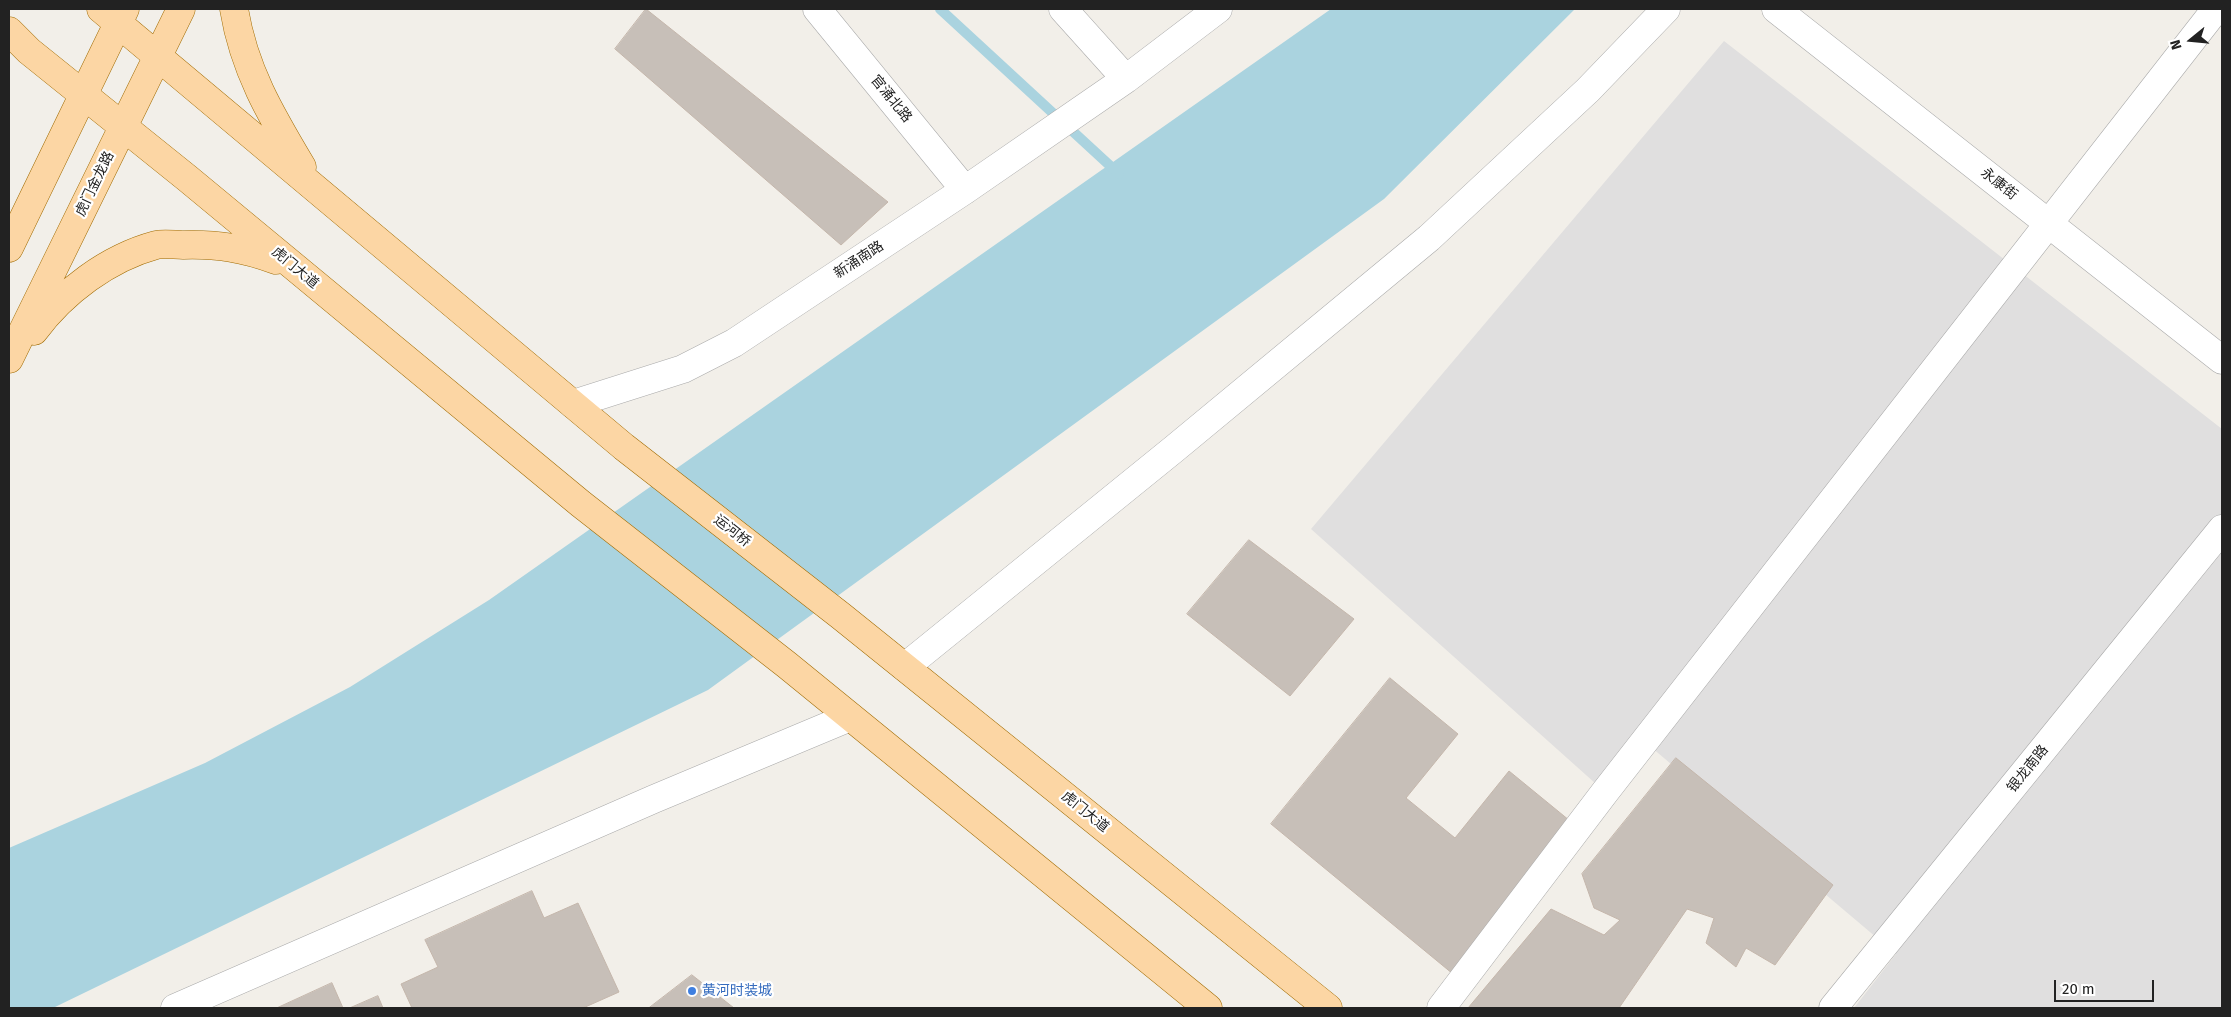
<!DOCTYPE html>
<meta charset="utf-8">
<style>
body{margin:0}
#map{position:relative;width:2231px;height:1017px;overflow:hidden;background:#f2efe9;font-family:"Fira Sans",sans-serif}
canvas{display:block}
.frame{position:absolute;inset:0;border:10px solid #222;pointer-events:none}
.north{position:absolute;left:2166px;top:15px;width:50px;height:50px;-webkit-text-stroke:4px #fff;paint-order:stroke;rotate:253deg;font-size:14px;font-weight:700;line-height:20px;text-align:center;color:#222}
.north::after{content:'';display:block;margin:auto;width:18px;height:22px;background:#222;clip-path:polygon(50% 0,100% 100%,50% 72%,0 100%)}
.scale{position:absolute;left:2054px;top:980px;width:100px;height:22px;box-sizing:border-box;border:2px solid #222;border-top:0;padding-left:6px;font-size:15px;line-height:18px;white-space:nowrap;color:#222;-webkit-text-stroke:4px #fff;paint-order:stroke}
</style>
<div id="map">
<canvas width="2231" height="1017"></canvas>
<div class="frame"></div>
<div class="north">N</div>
<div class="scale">20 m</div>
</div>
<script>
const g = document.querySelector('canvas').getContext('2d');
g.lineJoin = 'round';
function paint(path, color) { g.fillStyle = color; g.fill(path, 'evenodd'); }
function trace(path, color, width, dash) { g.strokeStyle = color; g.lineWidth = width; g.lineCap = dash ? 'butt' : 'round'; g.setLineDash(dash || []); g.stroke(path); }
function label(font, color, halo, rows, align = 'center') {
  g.font = font + ' "Fira Sans","Noto Sans SC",sans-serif'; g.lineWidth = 4.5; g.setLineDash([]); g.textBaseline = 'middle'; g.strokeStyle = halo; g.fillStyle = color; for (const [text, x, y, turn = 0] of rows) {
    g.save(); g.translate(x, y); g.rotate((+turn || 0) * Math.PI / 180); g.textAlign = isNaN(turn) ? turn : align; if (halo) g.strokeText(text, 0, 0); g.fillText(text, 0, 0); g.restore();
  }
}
const residential = new Path2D(`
 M1724 41 2222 429V1008H1854L1896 954 1645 742 1605 792 1311 529Z`);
const water = new Path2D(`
 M1331 9H1575L1384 199 708 690 53 1008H9V848L205 763 350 687 489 600Z`);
const stream = new Path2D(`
 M940 9 1119 174`);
const building = new Path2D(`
 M646 9 888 202 841 245 615 49Z
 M1249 540 1354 619 1290 696 1187 614Z
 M1390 678 1458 734 1406 798 1455 838 1509 771 1575 825 1453 974 1271 824Z
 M1676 758 1833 885 1775 965 1746 948 1736 967 1706 943 1714 918 1687 909 1619 1008H1468L1551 909 1604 935 1620 920 1594 908 1582 874Z
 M532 891 544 918 578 903 619 992 583 1008H412L401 984 438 967 425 940Z
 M692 975 734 1008H649Z
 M332 983 343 1008H277Z
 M378 996 383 1008H350Z`);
const minor = new Path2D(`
 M817 9 965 190
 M1063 9 1126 79 1218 9
 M1776 9 2222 360
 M573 404 683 369 734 343 965 190 1126 79
 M905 667 1174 449 1429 238 1588 90 1666 9
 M175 1008 654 799 850 717
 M1441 1008 1605 792 2216 9
 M1833 1008 2222 529`);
const major = new Path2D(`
 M101 9 624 447 841 616 1328 1008
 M234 9C244 70 271 115 302 167
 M9 31 29 51 187 178 581 504 787 665 1208 1008
 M9 248 125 9
 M34 331C63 292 108 258 156 245 164 243 175 245 183 245 218 244 243 248 276 260
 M9 359 181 9`);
const markers = [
 [692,991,5,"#3f7fe0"]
];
const streetNames = [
 ["官涌北路",891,99,51],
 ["虎门金龙路",95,184,-64],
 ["永康街",1999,184,38],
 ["新涌南路",859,260,-33],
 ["虎门大道",295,268,40],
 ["运河桥",732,531,38],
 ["银龙南路",2028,769,-51],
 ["虎门大道",1085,812,39]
];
const shopNames = [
 ["黄河时装城",702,991]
];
paint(residential, '#e0dfdf');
paint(water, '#aad3df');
trace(stream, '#aad3df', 10);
paint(building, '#c7bfb8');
trace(building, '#c4b6ab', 1);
trace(minor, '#a9a9a9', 29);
trace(major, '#a06b00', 29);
trace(minor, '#fff', 28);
trace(major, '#fcd6a4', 28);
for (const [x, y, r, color] of markers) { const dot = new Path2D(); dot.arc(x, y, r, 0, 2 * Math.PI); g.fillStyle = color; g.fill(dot); trace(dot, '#fff', 2); }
label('14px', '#222', '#fff', streetNames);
label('14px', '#366cbe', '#fff', shopNames, 'left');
</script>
